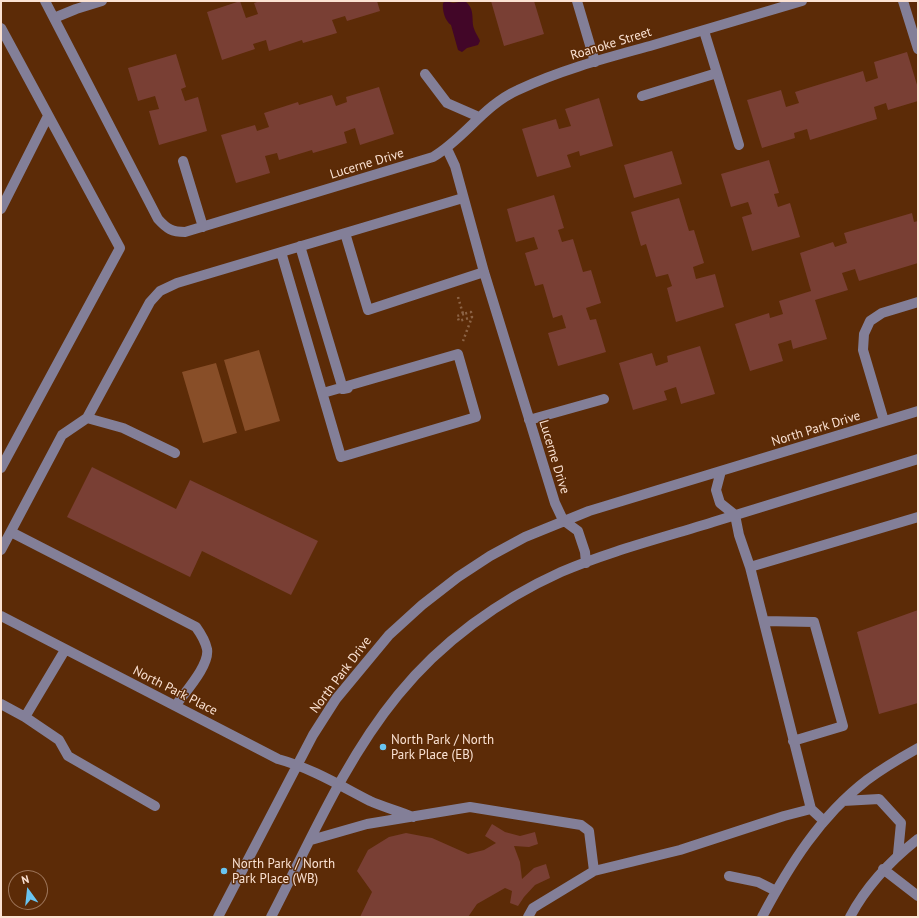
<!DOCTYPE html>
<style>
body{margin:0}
#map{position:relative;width:919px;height:918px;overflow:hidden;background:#5c2b07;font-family:"PT Sans",sans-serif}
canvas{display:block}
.frame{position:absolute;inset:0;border:2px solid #fbe2d3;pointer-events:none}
.north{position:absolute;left:8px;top:870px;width:40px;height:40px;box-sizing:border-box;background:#5c2b07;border:1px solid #9c7459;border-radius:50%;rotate:345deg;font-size:11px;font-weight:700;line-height:16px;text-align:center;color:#fbe2d3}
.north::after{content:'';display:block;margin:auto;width:14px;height:18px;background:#69c4f0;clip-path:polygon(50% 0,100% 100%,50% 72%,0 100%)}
</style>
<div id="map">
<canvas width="919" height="918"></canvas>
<div class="frame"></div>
<div class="north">N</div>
</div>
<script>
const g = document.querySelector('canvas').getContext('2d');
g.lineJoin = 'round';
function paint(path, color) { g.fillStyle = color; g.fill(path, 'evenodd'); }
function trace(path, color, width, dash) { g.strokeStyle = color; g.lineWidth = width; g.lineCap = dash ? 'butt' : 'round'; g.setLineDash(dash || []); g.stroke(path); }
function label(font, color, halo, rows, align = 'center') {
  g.font = font + ' "PT Sans",sans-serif'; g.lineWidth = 3; g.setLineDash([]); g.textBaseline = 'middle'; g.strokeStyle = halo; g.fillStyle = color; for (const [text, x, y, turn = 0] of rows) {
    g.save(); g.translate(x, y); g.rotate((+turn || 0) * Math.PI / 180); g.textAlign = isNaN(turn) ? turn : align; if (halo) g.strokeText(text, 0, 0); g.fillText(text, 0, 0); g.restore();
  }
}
const green = new Path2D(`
 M259 350 280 421 245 431 224 360Z
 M216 363 237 433 203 443 182 372Z`);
const water = new Path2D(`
 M446 1 453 3 465 1C474 8 472 16 473 25 474 31 478 36 480 41L478 45 467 48 462 52 458 50 451 25C445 21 442 10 443 3Z`);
const building = new Path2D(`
 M240 1 246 18 258 14 254 3 260 1H377L380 11 347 21 345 16 332 20 337 33 303 43 302 40 269 51 266 40 253 44 255 49 222 60 207 12Z
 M491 1H534L544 34 504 46Z
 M907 52 918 88V101L888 110 886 103 874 107 877 119 810 140 807 129 794 133 795 138 762 148 747 100 781 90 786 107 799 103 795 92 863 71 866 82 878 78 874 62Z
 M176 54 186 87 181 89 185 101 198 97 207 131 159 145 149 111 159 109 155 96 138 101 128 68Z
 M379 87 394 134 360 145 355 128 344 132 347 143 313 153 312 150 279 160 277 153 265 156 270 173 236 183 221 135 255 125 257 131 269 127 264 113 298 102 299 105 332 95 336 106 347 102 346 97Z
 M599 98 613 146 580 156 579 151 567 155 571 167 537 177 522 129 556 119 559 129 571 126 565 109Z
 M672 151 682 184 634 198 624 165Z
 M769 160 779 193 774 194 778 207 790 203 800 237 752 251 742 217 752 214 748 202 731 207 721 174Z
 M554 195 564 228 558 230 562 242 573 239 583 272 591 270 601 303 586 308 590 320 596 319 606 352 558 366 548 333 566 328 562 315 553 318 543 284 535 286 525 253 538 249 534 237 516 242 507 209Z
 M679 198 689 231 694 230 704 263 693 267 696 279 715 274 724 307 676 322 667 288 672 286 668 274 656 277 646 244 641 246 631 212Z
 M912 213 914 222 918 221V263L859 281 855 269 842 273 848 290 815 300 827 339 793 349 791 340 778 344 783 361 750 371 735 324 769 313 770 318 783 314 779 301 811 291 800 253 833 242 835 247 847 243 844 233Z
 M700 346 715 394 681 404 676 387 664 391 667 400 633 410 619 363 652 353 656 366 668 362 667 356Z
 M92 467 176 509 190 480 318 541 291 595 202 551 190 577 67 517Z
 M918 610V703L879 714 857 632Z
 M492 824 505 832 520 836 535 832 538 844 529 847 514 846 520 862 522 879 534 868 546 864 550 878 535 885 524 897 518 906 510 903 512 891 505 888 477 904 468 917H360L372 892 357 871 368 850 389 837 406 833 432 838 468 854 484 850 496 843 485 836Z`);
const path = new Path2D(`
 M458 297 463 314 471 312 472 317 463 341
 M464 314 457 316 459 321 472 317`);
const minor = new Path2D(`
 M45 1 158 219C167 229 172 232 185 232L433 157C464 139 484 105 518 90 560 70 606 58 650 46 701 31 751 16 802 1
 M577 1 595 62
 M903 1 918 49
 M54 18 76 9 102 1
 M1 28 120 248 1 468
 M717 73 739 145
 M425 74 447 103 479 117
 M642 96 717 73 704 31
 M447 149 455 166 484 272 555 503 563 520 578 531 585 552 586 563
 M183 161 203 227
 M1 209 48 116
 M345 233 368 310 484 272
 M300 246 343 389 348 388
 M281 252 341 457 476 417 458 354 323 393
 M87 418 123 428 175 453
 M529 420 604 399
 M884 421 863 350 864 334 870 321 882 313 918 302
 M721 471 716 490 720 503 735 515 739 535 750 567 811 809
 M11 532 196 627C201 634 205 640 207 649 210 665 185 692 176 705
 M1 550 62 435 87 418 150 302 160 291 177 283 463 198
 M750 567 918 517
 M1 616 278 759C311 768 339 785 370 801 383 807 399 811 413 817
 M764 621 814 622 843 726 793 741
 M65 650 25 717 59 740 68 756 155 806
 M1 704 25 717
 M843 801 879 799 901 823 898 854
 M311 840 367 824 470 807 581 825 589 831 594 871
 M883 869 918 896
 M729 876 758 882 776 891
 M218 917 313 735 336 699 389 635 422 605 458 577 490 556 525 537 589 511 918 411
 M271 917C310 842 344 761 398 695 441 642 499 600 561 572 610 551 662 538 713 522 781 501 850 480 918 459
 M528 917 533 908 594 871 680 850 784 816 811 809 824 821
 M762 917C789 866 820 816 867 780 883 768 900 758 918 748
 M850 917C867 885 890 861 918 839`);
const markers = [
 [383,747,4,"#69c4f0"],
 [224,871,4,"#69c4f0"]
];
const streetNames = [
 ["Roanoke Street",611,44,-17],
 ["Lucerne Drive",367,164,-17],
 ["North Park Drive",816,429,-17],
 ["Lucerne Drive",554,457,73],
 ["North Park Drive",341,675,-53],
 ["North Park Place",175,691,27]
];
const poiNames = [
 ["North Park / North",391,740],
 ["Park Place (EB)",391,755],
 ["North Park / North",232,864],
 ["Park Place (WB)",232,879]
];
paint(green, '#884e28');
paint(water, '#420628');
paint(building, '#793f34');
trace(path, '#8c6345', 2.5, [2, 3]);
trace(minor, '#837f98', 10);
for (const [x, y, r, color] of markers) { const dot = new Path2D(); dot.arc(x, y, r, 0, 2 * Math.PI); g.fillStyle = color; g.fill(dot); trace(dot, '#5c2b07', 1.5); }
label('13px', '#fbe2d3', '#5c2b07', streetNames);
label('13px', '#fbe2d3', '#5c2b07', poiNames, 'left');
</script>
